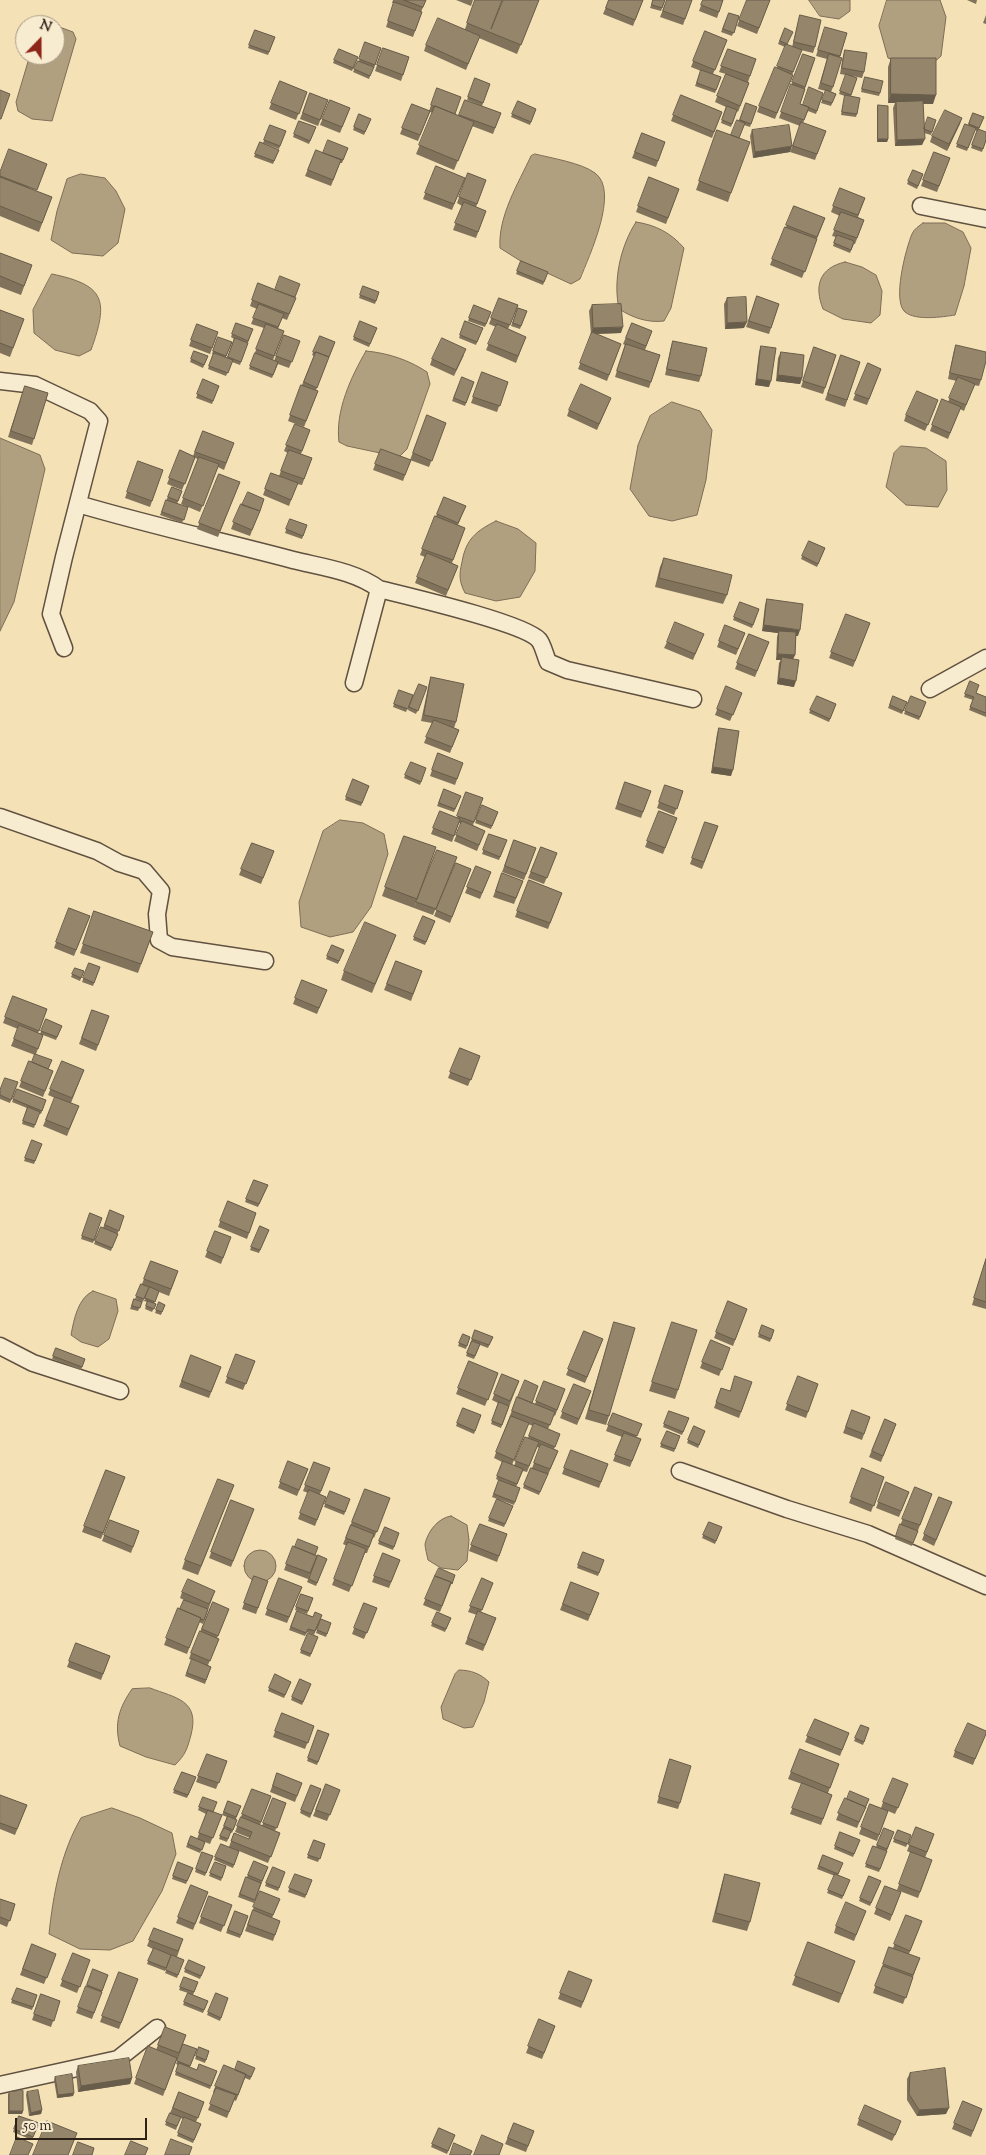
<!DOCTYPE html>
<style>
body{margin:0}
#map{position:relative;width:986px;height:2155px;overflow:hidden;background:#f5e1b6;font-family:"Sorts Mill Goudy",serif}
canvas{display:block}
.north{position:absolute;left:15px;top:15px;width:50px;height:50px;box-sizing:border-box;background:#f8ecd0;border:1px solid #a79b86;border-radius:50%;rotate:22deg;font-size:14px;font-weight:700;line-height:20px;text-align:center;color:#2e2118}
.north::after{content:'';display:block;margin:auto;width:18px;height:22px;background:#8f2418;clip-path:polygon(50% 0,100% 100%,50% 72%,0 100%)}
.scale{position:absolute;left:15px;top:2118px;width:132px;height:22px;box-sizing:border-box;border:2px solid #2e2118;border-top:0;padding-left:6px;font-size:15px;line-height:18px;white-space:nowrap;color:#2e2118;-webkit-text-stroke:4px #f8ecd0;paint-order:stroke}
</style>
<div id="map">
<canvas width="986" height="2155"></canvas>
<div class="north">N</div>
<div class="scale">50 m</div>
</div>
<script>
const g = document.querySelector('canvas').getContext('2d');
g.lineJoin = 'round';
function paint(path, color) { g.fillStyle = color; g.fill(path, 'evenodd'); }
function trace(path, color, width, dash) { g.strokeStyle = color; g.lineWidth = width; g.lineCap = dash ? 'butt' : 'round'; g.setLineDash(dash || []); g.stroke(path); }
const water = new Path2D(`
 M809 0H850V11L839 19 820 16Z
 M887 0H940L946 17 941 56 932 64 905 63 888 58 879 26Z
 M43 21 73 32 76 39 52 121 32 119 18 111 16 102 30 55H55V25H40Z
 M535 154C551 158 582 163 595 173 620 191 589 256 580 279L571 284 519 260 500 248C498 216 518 184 531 156Z
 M81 174 105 178 116 191 125 209 118 243 103 256 72 253 51 240 57 211 67 179Z
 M636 222C656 225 671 233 684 248L671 308 664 321C648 323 633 318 619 309 613 281 620 247 636 222Z
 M923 223H945L963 232 971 248 964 286 955 315C942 317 916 321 905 312 892 301 906 248 912 234 914 229 919 226 923 223Z
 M845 262 862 267 876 275 882 291 880 315 871 323 843 319 823 309C814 286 819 268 845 262Z
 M52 274C105 285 109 300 91 350L79 356 55 350 34 333 33 310Z
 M366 351C388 353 409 360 427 372L430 384 407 449 399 457 347 446 339 442C335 411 351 377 366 351Z
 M672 402 700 411 712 430 706 480 697 515 672 521 649 516 630 489 638 445 650 416Z
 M0 438 40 455 45 469 14 602 0 631Z
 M901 446 926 448 946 461 947 490 938 507 906 505 886 487 894 453Z
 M496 521 518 529 536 543 535 571 520 597 496 601 465 593C459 581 459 575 462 562 466 539 476 531 496 521Z
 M340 820 363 823 384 834 388 854 371 907 353 932 330 937 301 927 299 902 323 831Z
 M93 1291 116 1299 118 1311 109 1339 98 1347 81 1342 71 1335C74 1319 78 1298 93 1291Z
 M451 1516 467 1525 469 1540 467 1561 458 1570 441 1568 428 1560C427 1555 425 1548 425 1544 428 1531 438 1518 451 1516Z
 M244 1566a16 16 0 1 1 32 0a16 16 0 1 1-32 0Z
 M459 1670C471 1670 481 1674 489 1682L484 1702 473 1727 464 1728 443 1719 441 1707 455 1674Z
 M150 1688C176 1698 200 1700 191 1735 187 1749 186 1754 175 1765L146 1757 120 1746C114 1723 119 1708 132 1689Z
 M112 1808 140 1818 172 1833 176 1854 162 1891 133 1941 110 1950 80 1949 49 1934C53 1895 61 1852 81 1818Z`);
const street = new Path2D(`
 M921 206 986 219
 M0 381 35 385 90 411 99 421 64 557 51 614 64 648
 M78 504C149 525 221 541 293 560 321 567 355 571 379 589L354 683
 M379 589C407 596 524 623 539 640 543 645 545 655 548 662L567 670 693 699
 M930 689 986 658
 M0 817 97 851 119 863 144 871 161 891 157 914 159 940 172 947 265 961
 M0 1346 33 1363 120 1391
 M680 1471 787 1509 868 1534 986 1586
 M0 2085 118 2059 157 2028`);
const wall = new Path2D(`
 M393 0H426L421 12H422L413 37 386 27 394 3H392Z
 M456 0H473L471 6Z
 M475 0 491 28 539 0 517 54 479 38 466 70 424 51 426 45 465 29Z
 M609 0H643L633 26 603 14Z
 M653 0H665L661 11 650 8Z
 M667 0H692L683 25 660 17Z
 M703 0H723L717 18 699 11Z
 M747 0H770L757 34 737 26Z
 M967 0H977L976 4Z
 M729 13 739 16 732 36 721 32Z
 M800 15 815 47 813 53 801 50 790 81 775 119 757 112 775 67 777 68 785 47 778 44 785 28 787 45 792 47Z
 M986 15V24L983 23Z
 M255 30 275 37 268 55 248 48Z
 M705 31 727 40 713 74 721 77 715 93 695 86 701 71 691 67Z
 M823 33H847L840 57 833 87 831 92 836 94 831 106 821 103 826 91 818 89 827 59 816 56Z
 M365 42 381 48 374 68H373L369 79 353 72 358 61H359Z
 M383 48 409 57 401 81 375 71Z
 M339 49 358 57 352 71 333 63Z
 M728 49 756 59 748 82 749 83 738 112 737 111 731 127 721 123 726 107 715 102 726 74 719 72Z
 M845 50 864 72 862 78 852 76 857 78 851 96 857 114 856 117 841 115 845 96 839 94 846 75 840 74 843 56Z
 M803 54 815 58 800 104 803 105 823 93 816 114 808 111 803 123 826 131 815 160 790 152 800 126 779 118Z
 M891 58 933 104H923L924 127 936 120 931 135 924 133 922 145 895 146 893 108 895 103H888V67Z
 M865 77 880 93 879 96 861 92Z
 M475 78 490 84 482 106 467 100Z
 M280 81 307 92 296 120 269 109Z
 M437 88 455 114 459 116 465 100 501 113 493 134 472 126 454 170 416 154 433 113 430 112 418 141 400 134 412 104 429 111Z
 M310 93 328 100 318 126 300 119Z
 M681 95 722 112 712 138 671 121Z
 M330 100 350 108 340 133 320 125Z
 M518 101 536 109 530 125 511 117Z
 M746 103 757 107 750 127 744 125 739 138 731 193 728 202 696 190 717 130 731 135 739 121Z
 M878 105 888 139 887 142H877V108Z
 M973 113 984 117 979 129 986 140 982 152 971 148 977 131 975 130 967 151 956 147 965 124 968 125Z
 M359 114 371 119 364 135 353 130Z
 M962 118 947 151 930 142 932 136Z
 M299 121 316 127 309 144 293 137Z
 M270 125 286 131 279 149 263 143Z
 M752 130 790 152 753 158 750 136Z
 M642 133 665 142 656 167 632 158Z
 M260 142 279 150 273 164 254 157Z
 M348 148 342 163H340L331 186 305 176 316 150 323 153Z
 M934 152 950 158 937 192 921 186Z
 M436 166 465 178 452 210 423 199Z
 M913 170 923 174 917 189 907 184Z
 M0 172 36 191 52 197 39 232 0 216Z
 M468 173 486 180 476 207 486 211 476 238 453 230 462 206 457 203Z
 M649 177 679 189 666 224 636 212Z
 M840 188 865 198 858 217 864 220 855 244H854L850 253 833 246 836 237 832 236 840 216 831 212Z
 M794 206 825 218 802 278 770 265 785 227H786Z
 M0 253 32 265 21 295 0 287Z
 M521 261 548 272 543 285 516 274Z
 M258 283 296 298 287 320 282 318 278 329 284 331 273 360 274 361 284 335 300 341 289 368 278 364 272 378 249 369 264 328 251 324 257 309 250 306Z
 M363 286 379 292 375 304 359 298Z
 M757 296 779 304 769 334 746 327Z
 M499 298 518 305 508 329 526 337 516 363 486 350 496 327 489 324Z
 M727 298 744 328 725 329 724 304Z
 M474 305 491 312 485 327 468 321Z
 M592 305 621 333 595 334 621 344 607 381 578 369 592 334H591L589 311Z
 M518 308 527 311 520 329 511 326Z
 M0 310 24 319 10 357 0 353Z
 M360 321 377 328 369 347 353 340Z
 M465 321 483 328 476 345 459 338Z
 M236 323 253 329 240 365 232 362 226 376 208 369 213 354H212L218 337 232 342 226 357 227 358 234 339 231 337Z
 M632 323 652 331 645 350 660 355 649 388 615 377 625 345 623 344Z
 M197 324 218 332 210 354 189 346Z
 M320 336 335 342 316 390 318 391 304 427 288 421 301 385H302L314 356 312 355Z
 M673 341 701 376 699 382 665 375 671 347Z
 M956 345 981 380 979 386 974 385 964 411 960 409 948 439 930 431 942 399 948 402 957 381 948 379 954 351Z
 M761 346 769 387 755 385 759 352Z
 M814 347 836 355 823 394 801 387Z
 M194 351 208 356 203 368 190 362Z
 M781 352 802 378 800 384 776 381 778 358Z
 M464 355 454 376 430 365 432 359Z
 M841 355 860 362 845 407 825 400Z
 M868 363 881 369 867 405 853 400Z
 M482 372 508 382 497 412 471 403Z
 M462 377 474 382 465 406 452 401Z
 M203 379 219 386 212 404 196 398Z
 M25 386 48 393 32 445 8 437Z
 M611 398 597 430 567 416 569 410Z
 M936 406 925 431 904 421 906 415Z
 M427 415 446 423 429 467 410 460Z
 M295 424 310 430 301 454 312 458 302 485 297 484 289 506 263 495 271 473 279 476 288 453 284 451Z
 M203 431 234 443 224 470 218 467 200 512 181 504 198 459 195 458 182 490 167 484 180 450 193 456Z
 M381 449 411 460 403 481 373 470Z
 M138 461 163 470 150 507 125 498Z
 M219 474 240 482 218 537 197 529Z
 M172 487 182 491 177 504 188 507 182 523 160 515Z
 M444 497 466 506 458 525 465 528 452 563 458 566 446 596 415 583 425 557 420 555 435 516H436Z
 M264 499 250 536 231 529 241 504 242 505Z
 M290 519 307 525 302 539 285 533Z
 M809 541 825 548 817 567 801 559Z
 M664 558 727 595 723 604 655 587 660 567Z
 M767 599 798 636H796L795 655 793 659 794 687 777 684 779 663 781 660H776L777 637 778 633 762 631 765 605Z
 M740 602 759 609 752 628 733 620Z
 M846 614 870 623 853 667 829 658Z
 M725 625 745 633 736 655 717 647Z
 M704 634 693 660 664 648 667 642Z
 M749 634 769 642 755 677 735 669Z
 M431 677 456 722 454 728 459 730 450 753 424 743 432 723 421 721 429 683Z
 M970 681 976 693 986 697V717L969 710 973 700 964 697Z
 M419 684 427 687 416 714 408 710Z
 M726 686 742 693 730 721 715 715Z
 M399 690 413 695 406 712 393 707Z
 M817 696 836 704 829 722 809 713Z
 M893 696 907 702 902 714 888 708Z
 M911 696 926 702 919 720 904 714Z
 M719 728 731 776 711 773 717 734Z
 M438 753 463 763 455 785 430 776Z
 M411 762 426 768 420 785 404 778Z
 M353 779 369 786 361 806 345 800Z
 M625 782 651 791 641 818 615 809Z
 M665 785 683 791 674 815 657 808Z
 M444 789 461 796 454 812 437 806Z
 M466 792 483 798 473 825 485 831 477 851 454 841 461 824 459 823 452 842 431 834 440 811 457 818Z
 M482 805 498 812 491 829 475 823Z
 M659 811 677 818 663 854 645 847Z
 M705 822 718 826 702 869 690 864Z
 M489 834 507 840 499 860 482 854Z
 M404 836 436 847 414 908 382 896Z
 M514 840 536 848 524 880 502 872Z
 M252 843 274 851 261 884 239 875Z
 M541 847 557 853 544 884 528 878Z
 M437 850 457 857 433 915 414 908Z
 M456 863 471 869 450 923 434 916Z
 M476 866 491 872 480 899 465 893Z
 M502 873 523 881 514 904 493 897Z
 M529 880 562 893 548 929 515 917Z
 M69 908 90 916 74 956 54 948Z
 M94 911 153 932 138 973 80 953Z
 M423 916 435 921 425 945 413 940Z
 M396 935 372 993 341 980 344 971Z
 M332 945 344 950 338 964 326 959Z
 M396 961 422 971 411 1001 384 990Z
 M89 963 100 967 93 986 82 982Z
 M75 968 84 971 80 981 71 977Z
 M302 980 327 990 317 1014 293 1004Z
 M13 996 47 1009 38 1033 40 1034 46 1019 62 1026 56 1040 43 1035 36 1054 48 1069 53 1071 43 1097 19 1087 29 1061 32 1063 35 1055 11 1046 18 1029 3 1023Z
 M92 1010 109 1016 96 1051 79 1044Z
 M460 1048 480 1056 468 1086 448 1078Z
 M62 1061 84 1070 71 1103 79 1106 67 1136 43 1126 55 1098 48 1095Z
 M18 1082 10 1103 0 1099V1090Z
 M17 1089 46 1100 41 1114 39 1113 34 1128 22 1124 27 1108 12 1102Z
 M32 1140 42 1144 34 1164 24 1161Z
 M254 1180 268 1185 258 1207 245 1202Z
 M228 1201 256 1213 247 1239 218 1227Z
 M110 1210 124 1216 111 1251 94 1244 101 1227 103 1228Z
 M90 1213 102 1218 93 1243 81 1239Z
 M260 1226 269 1230 259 1253 250 1250Z
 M215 1231 231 1237 221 1264 205 1257Z
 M986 1258V1309L972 1305Z
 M151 1261 178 1271 169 1296 159 1292 154 1303 156 1304 152 1312 145 1309 147 1302 144 1301 150 1288 148 1287 143 1302 135 1299 141 1284H142Z
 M134 1299 142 1302 138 1311 130 1309Z
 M728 1301 747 1309 733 1346 714 1338Z
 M159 1302 165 1305 161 1315 155 1313Z
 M614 1322 609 1416 606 1425 585 1419Z
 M762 1325 774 1330 770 1342 758 1337Z
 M475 1330 493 1337 488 1348 480 1345 474 1359 466 1356Z
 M584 1331 603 1339 585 1383 566 1375Z
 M669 1331 678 1390 675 1399 649 1391Z
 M463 1334 470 1337 466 1349 458 1346Z
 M711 1340 730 1348 719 1376 700 1368Z
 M56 1348 85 1359 81 1370 52 1359Z
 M236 1354 255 1361 243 1390 225 1383Z
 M191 1355 221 1367 209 1398 179 1387Z
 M469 1361 498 1373 485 1406 456 1394Z
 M502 1374 519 1381 501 1428 491 1424 498 1403 492 1400Z
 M798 1376 818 1384 806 1418 785 1410Z
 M544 1381 565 1389 555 1416 554 1415 548 1429 560 1434 554 1449 558 1451 548 1475H547L539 1495 523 1488 531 1468H532L540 1448 537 1447 527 1472 523 1471 516 1487 520 1488 514 1505 492 1497 499 1480 502 1482 496 1479 502 1462 494 1458 517 1397 535 1404ZM528 1424 533 1426 528 1438 525 1437 514 1466 512 1465Z
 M752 1382 739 1418 714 1408 721 1388 730 1391Z
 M574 1384 591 1391 577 1425 560 1418Z
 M463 1408 481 1415 474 1434 456 1426Z
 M852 1410 870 1417 862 1440 843 1433Z
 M669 1411 689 1418 682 1435 663 1427Z
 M613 1413 642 1424 636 1437 641 1439 630 1467 613 1461 622 1437 606 1431Z
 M885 1419 896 1424 881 1462 869 1457Z
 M694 1426 705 1431 698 1448 687 1443Z
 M667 1431 680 1436 674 1452 660 1447Z
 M571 1450 608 1464 599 1488 562 1474Z
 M288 1461 308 1469 297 1496 278 1488Z
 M314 1462 330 1468 320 1494 326 1497 315 1526 298 1519 308 1493 303 1491Z
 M862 1468 884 1477 871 1512 849 1503Z
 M106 1470 125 1477 101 1539 82 1532Z
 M886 1482 909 1492 899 1517 876 1508Z
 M234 1485 198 1575 182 1569 185 1560Z
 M915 1487 932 1494 912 1546 895 1539Z
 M365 1489 390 1498 374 1538 373 1537 367 1553H365L349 1592 332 1585 347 1546 343 1544Z
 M330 1491 350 1499 344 1515 324 1507Z
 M939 1497 952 1502 934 1546 922 1540Z
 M497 1499 513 1506 504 1527 488 1521Z
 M231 1500 254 1509 231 1567 209 1558Z
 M110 1520 139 1531 131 1553 102 1541Z
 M709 1522 722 1527 715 1544 702 1538Z
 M480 1524 507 1534 497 1562 469 1551Z
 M385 1527 399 1533 393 1550 378 1544Z
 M293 1546 317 1556 308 1579 284 1570Z
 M583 1552 604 1560 598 1576 577 1568Z
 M383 1553 400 1560 389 1588 372 1582Z
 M318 1555 327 1559 316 1586 307 1582Z
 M455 1575 440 1612 423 1605 435 1576Z
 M254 1576 268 1581 256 1614 242 1609Z
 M279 1578 302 1587 287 1623 265 1615Z
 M482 1578 493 1583 481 1612 496 1618 483 1651 465 1644 477 1615 468 1612Z
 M571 1582 599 1593 588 1621 560 1610Z
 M215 1591 203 1624 199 1622 187 1654 164 1645 178 1608 180 1609 184 1600 180 1598 182 1592Z
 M301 1594 313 1598 307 1614 295 1610Z
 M213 1602 229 1609 217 1638 219 1639 208 1665 211 1667 205 1684 185 1676 192 1660 189 1659 191 1653Z
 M364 1603 377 1608 364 1639 352 1634Z
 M297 1611 313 1617 322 1615 314 1635 307 1632 305 1636 289 1630Z
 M437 1612 451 1618 445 1632 431 1626Z
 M321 1619 331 1623 326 1637 316 1633Z
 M308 1633 318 1637 310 1657 300 1653Z
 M76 1643 110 1656 101 1680 67 1667Z
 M275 1674 291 1682 284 1698 268 1691Z
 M300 1679 311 1684 302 1705 291 1700Z
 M282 1713 314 1726 305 1749 273 1737Z
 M815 1719 849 1733 840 1756 805 1742Z
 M861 1725 869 1728 863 1745 854 1741Z
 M318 1730 329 1734 317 1765 307 1761Z
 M986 1731 973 1765 953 1757 955 1751Z
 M800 1749 839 1764 828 1793 832 1795 821 1825 790 1814 802 1784 788 1779Z
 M207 1754 227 1761 216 1789 196 1782Z
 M670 1759 680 1803 678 1809 657 1803Z
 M182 1772 196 1777 187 1798 173 1793Z
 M277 1773 302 1783 295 1802 270 1792Z
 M326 1784 340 1790 327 1821 313 1816Z
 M311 1785 321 1789 310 1818 300 1813Z
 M252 1789 271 1796 260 1825 262 1826 273 1798 286 1803 275 1831 280 1833 268 1863 239 1851 233 1868 214 1860 221 1844 229 1847 234 1833 249 1839 250 1838 235 1832Z
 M906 1790 895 1814 888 1811 877 1841 859 1834 870 1804 881 1808 883 1802Z
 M0 1795 27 1805 15 1835 0 1829Z
 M203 1797 213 1812 222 1815 210 1844 205 1842 200 1853 186 1847 191 1836 197 1839 206 1814 198 1810Z
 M845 1798 847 1799H869L857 1828 836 1820Z
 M228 1801 241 1806 236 1819V1823L232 1833 230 1832 227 1842 219 1839 227 1817 222 1815Z
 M916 1827 934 1834 925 1858 932 1860 918 1898 897 1890 911 1853 907 1851Z
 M884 1828 894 1832 879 1872 865 1867 873 1846 876 1847Z
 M898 1830 911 1835 906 1847 893 1842Z
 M840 1832 860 1840 853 1857 834 1849Z
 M314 1840 325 1844 318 1862 307 1858Z
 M202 1852 213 1856 205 1876 195 1872Z
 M823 1855 843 1863 838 1875 850 1880 842 1899 827 1893 835 1876 817 1869Z
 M254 1861 268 1867 254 1903 238 1897 246 1877H247Z
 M178 1862 193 1868 186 1884 172 1879Z
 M215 1862 226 1866 221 1881 209 1876Z
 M273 1867 285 1872 278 1891 265 1886Z
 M295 1874 312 1880 305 1898 288 1892Z
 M725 1874 750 1922 747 1931 712 1922 722 1883Z
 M869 1876 881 1881 870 1906 859 1901Z
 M191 1885 208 1892 193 1930 176 1923Z
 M885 1886 901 1892 890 1921 874 1914Z
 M260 1891 280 1899 272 1918 280 1921 273 1941 245 1931Z
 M209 1896 232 1905 221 1932 199 1923Z
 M0 1899 15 1904 7 1927 0 1924Z
 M235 1911 248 1916 240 1938 226 1933Z
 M866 1911 854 1941 834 1933 836 1926Z
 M906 1915 922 1921 909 1954 920 1958 903 2004 873 1993 889 1947 893 1948Z
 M154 1928 183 1939 177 1957 184 1960 177 1978 165 1973 172 1956 171 1955 165 1971 147 1964 153 1949 147 1946Z
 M808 1942 855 1961 839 2003 792 1985Z
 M32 1944 56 1954 44 1984 20 1975Z
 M73 1953 90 1960 77 1993 60 1986Z
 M189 1960 205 1967 200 1979 184 1972Z
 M93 1969 108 1975 92 2019 76 2013Z
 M569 1971 592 1980 581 2008 558 1999Z
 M119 1972 138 1979 119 2029 100 2022Z
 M184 1977 198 1982 193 1995 208 2001 203 2013 183 2005 188 1993 179 1990Z
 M17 1988 37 1995 32 2010 11 2003Z
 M216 1993 228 1998 220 2021 207 2015Z
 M41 1994 60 2001 51 2027 32 2020Z
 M539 2019 555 2026 542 2059 526 2053Z
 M165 2027 186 2035 163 2096 134 2084 148 2046 156 2050Z
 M183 2044 197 2049 190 2067 197 2070 217 2071 210 2089 175 2075 178 2065 176 2064Z
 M199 2047 209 2051 205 2063 195 2059Z
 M224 2065 235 2070 255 2068 250 2080 245 2078 236 2101 234 2100 227 2118 208 2110 215 2093 213 2092Z
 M78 2066 132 2078 130 2084 78 2092 76 2072Z
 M910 2073 946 2114 917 2116 907 2100V2079Z
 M55 2077 74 2093 73 2096 57 2098 54 2080Z
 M9 2092 23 2111 22 2114H8V2095Z
 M27 2092 42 2110 41 2114 29 2116 26 2095Z
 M179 2092 204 2102 196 2122 201 2124 193 2143 177 2136 184 2119 180 2118 176 2130 165 2125Z
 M963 2101 982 2109 971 2137 952 2129Z
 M19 2116 39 2123 32 2140 13 2132Z
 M859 2119 899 2127 892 2141 857 2125Z
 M514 2123 534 2131 526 2152 505 2144Z
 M439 2128 455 2135 447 2154 431 2147Z`);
const shadedWall = new Path2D(`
 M891 94 936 95 933 104 896 103V102L895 103H888Z
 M962 118 960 124 947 151 949 144Z
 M878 139H888L887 142H877Z
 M925 139 922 145 895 146 897 140Z
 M792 146 790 152 753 158 755 152Z
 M747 322 744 328 725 329 727 323Z
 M623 327 621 333 591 334 593 328Z
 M778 375 802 378 800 384 776 381Z
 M757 379 771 381 769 387 755 385Z
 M764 625 800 630 798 636 779 634V631L778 633 762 631Z
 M778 654 795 655 792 661 782 657 781 660H776Z
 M779 678 796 681 794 687 777 684Z
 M713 767 733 770 731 776 711 773Z
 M132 2078 130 2084 78 2092 81 2086Z
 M74 2093 73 2096 57 2098 58 2095Z
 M949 2108 946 2114 917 2116 919 2110Z
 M42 2110 41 2114 29 2116 31 2113Z
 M9 2111H23L22 2114H8Z`);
const building = new Path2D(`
 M404 0H426L423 7Z
 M475 0H502L491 29 503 0H539L521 45 467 23Z
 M609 0H643L635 20 606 8Z
 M653 0H665L662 8 652 5Z
 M667 0H692L685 19 663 11Z
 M703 0H723L719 12 701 5Z
 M747 0H770L759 28 739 20Z
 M394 2 422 12 415 31 388 21Z
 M729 13 739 16 734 33 723 29Z
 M800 15 821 20 815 47 794 42Z
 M438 18 480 36 468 64 426 45Z
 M825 27 847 33 840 56 818 50Z
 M785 28 793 32 787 44 780 41Z
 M255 30 275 37 269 52 249 45Z
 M705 31 727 40 715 70 693 61Z
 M365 42 381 48 375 65 359 59Z
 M786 44 802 50 793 72 777 66Z
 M383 48 409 57 403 75 377 65Z
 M339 49 358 57 353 68 334 60Z
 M728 49 756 59 750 76 721 66Z
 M845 50 867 53 864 72 842 68Z
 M803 54 815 58 805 87 792 82Z
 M829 54 842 58 833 87 821 83Z
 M891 58H936V95L891 94Z
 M358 61 374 67 370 76 354 69Z
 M775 67 793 75 777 113 759 106Z
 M701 70 721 77 716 90 697 83Z
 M726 74 749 83 740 106 717 96Z
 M846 74 857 78 851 95 840 91Z
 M865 77 883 81 880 93 862 89Z
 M475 78 490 84 483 103 468 97Z
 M280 81 307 92 299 114 271 103Z
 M791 84 805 89 800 104 809 107 804 120 781 112Z
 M809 87 823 93 817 111 803 105Z
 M437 88 461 97 455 114 435 106V107L431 105Z
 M0 90 10 94 1 119H0Z
 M826 90 836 94 832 103 822 100Z
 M310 93 328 100 320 120 303 113Z
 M681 95 722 112 714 132 673 115Z
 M845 95 860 98 857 114 842 112Z
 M330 100 350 108 342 127 322 119Z
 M465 100 501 113 495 128 459 115Z
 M518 101 536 109 531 122 512 114Z
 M923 101 925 139 897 140 896 102Z
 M746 103 757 107 751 124 740 120Z
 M412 104 430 111 420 135 402 128Z
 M878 105 888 106V139H878Z
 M435 106 474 122 458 161 419 145Z
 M727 106 737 110 732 124 722 120Z
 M945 110 962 118 949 144 932 136Z
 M973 113 984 117 979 128 969 124Z
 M359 114 371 119 365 132 354 127Z
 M928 117 936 120 932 132 924 129Z
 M737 120 745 123 739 138 731 135Z
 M299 121 316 127 310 141 294 134Z
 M801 122 826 131 817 154 793 146Z
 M965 124 976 128 968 148 957 144Z
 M270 125 286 131 280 146 264 140Z
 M789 125 792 146 755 152 752 130Z
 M978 129 986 132V140L983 149 972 145Z
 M717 130 750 142 731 193 699 181Z
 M642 133 665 142 658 161 635 152Z
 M328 140 348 148 343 160 323 153Z
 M260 142 279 150 274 161 255 154Z
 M9 149 47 164 37 190 0 176V172Z
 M316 150 341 160 333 180 308 170Z
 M934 152 950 158 939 186 923 180Z
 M436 166 465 178 454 204 425 193Z
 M913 170 923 174 918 186 908 181Z
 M468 173 486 180 477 204 459 197Z
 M0 177 52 197 42 223 0 206Z
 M649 177 679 189 668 218 638 206Z
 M840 188 865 198 858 215 833 206Z
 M464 202 486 211 478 232 455 223Z
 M794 206 825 218 817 237 786 225Z
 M841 212 864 220 857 238 834 230Z
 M785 227 817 239 805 272 772 259Z
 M837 235 854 241 851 250 834 243Z
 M0 253 32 265 24 286 0 276Z
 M521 261 548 272 544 282 517 271Z
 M280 276 300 284 295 297 275 290Z
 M258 283 296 298 289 314 252 300Z
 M363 286 379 292 376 301 360 295Z
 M757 296 779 304 771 328 749 321Z
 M746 297 747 322 727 323V298Z
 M499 298 518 305 510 325 491 318Z
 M259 304 284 314 278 327 253 318Z
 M621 304 623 327 593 328 592 305Z
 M474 305 491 312 486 324 469 318Z
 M518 308 527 311 521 326 513 323Z
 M0 310 24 319 13 348 0 343Z
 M360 321 377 328 370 344 354 337Z
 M465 321 483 328 477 342 460 335Z
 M236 323 253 329 248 341 232 334Z
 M632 323 652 331 646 346 626 338Z
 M197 324 218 332 212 348 191 340Z
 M266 324 284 331 274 356 256 349Z
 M497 324 526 337 518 356 488 344Z
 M592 332 621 344 609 375 580 363Z
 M284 335 300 341 292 362 276 356Z
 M320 336 335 342 329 357 316 352V353L313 352Z
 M218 337 232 342 226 356 213 351Z
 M235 338 248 343 241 362 228 357Z
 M442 338 466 349 456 370 432 359Z
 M673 341 707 348 701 376 667 369Z
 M626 344 660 355 651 382 617 371Z
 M956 345 986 352V361L981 380 950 373Z
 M761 346 776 348 771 381 757 379Z
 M814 347 836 355 825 388 803 381Z
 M194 351 208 356 204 365 191 359Z
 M316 352 329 357 317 388 304 382Z
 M781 352 804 355 802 378 778 375Z
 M214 353 233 360 228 373 209 366Z
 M255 353 278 362 273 375 250 366Z
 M841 355 860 362 847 400 828 394Z
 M868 363 881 369 869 399 855 394Z
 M482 372 508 382 500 406 473 397Z
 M462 377 474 382 466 403 454 398Z
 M958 377 975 384 966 405 949 398Z
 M203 379 219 386 213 401 197 394Z
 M581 384 611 398 599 424 569 410Z
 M301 385 318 391 306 421 290 415Z
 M25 386 48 393 34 439 11 431Z
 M917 391 938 400 928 425 906 415Z
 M942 399 961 407 950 433 932 425Z
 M427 415 446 423 432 461 413 453Z
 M295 424 310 430 302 451 286 445Z
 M203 431 234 443 226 463 195 452Z
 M381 449 411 460 405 475 375 464Z
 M180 450 195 457 185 484 169 478Z
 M289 450 312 458 304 479 281 471Z
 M199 457 219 464 203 506 183 498Z
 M138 461 163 470 152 501 127 492Z
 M271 473 298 483 291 500 265 489Z
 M219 474 240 482 220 531 199 523Z
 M172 487 182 491 178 501 168 497Z
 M248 492 264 499 260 511 242 505Z
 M444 497 466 506 458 523 437 514Z
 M166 500 188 507 184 520 162 512Z
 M241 504 260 511 252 530 233 522Z
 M435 516 465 528 453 560 422 549Z
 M290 519 307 525 303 536 286 529Z
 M809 541 825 548 818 564 802 556Z
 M427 553 458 566 448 590 417 577Z
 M664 558 732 575 727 595 659 578Z
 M767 599 803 604 800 630 764 625Z
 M740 602 759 609 753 625 734 617Z
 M846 614 870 623 855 661 831 652Z
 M675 622 704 634 695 654 667 642Z
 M725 625 745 633 738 649 719 641Z
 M779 631 796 632 795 655 778 654Z
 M749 634 769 642 757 671 737 663Z
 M782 657 799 660 796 681 779 678Z
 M431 677 464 684 456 722 424 715Z
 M970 681 979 685 976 693 986 697V713L970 707 974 697 965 694Z
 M419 684 427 687 418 711 409 707Z
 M726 686 742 693 733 715 717 709Z
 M399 690 413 695 408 709 394 704Z
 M817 696 836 704 830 719 810 710Z
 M893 696 907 702 903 711 890 705Z
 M911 696 926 702 920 717 905 711Z
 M434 720 459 730 452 747 426 737Z
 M719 728 739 731 733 770 713 767Z
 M438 753 463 763 457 779 432 770Z
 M411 762 426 768 421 782 405 775Z
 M353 779 369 786 362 803 346 797Z
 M625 782 651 791 643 812 618 803Z
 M665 785 683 791 677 809 659 802Z
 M444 789 461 796 455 809 439 803Z
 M466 792 483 798 474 822 457 816Z
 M482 805 498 812 492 826 476 820Z
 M440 811 460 819 454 836 433 828Z
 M659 811 677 818 665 848 647 841Z
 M462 821 485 831 479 845 456 835Z
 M705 822 718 826 704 862 692 858Z
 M489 834 507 840 500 857 483 850Z
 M404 836 436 847 417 899 385 887Z
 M514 840 536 848 526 874 505 866Z
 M252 843 274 851 263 878 241 869Z
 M541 847 557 853 547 878 531 872Z
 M437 850 457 857 436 909 416 902Z
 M456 863 471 869 452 917 436 910Z
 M476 866 491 872 482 893 467 887Z
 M502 873 523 881 516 898 496 891Z
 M529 880 562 893 550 923 517 911Z
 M69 908 90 916 76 950 56 942Z
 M94 911 153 932 141 964 83 944Z
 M423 916 435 921 426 942 414 937Z
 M365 922 396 935 375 984 344 971Z
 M332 945 344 950 339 961 327 956Z
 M396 961 422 971 413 994 387 984Z
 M89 963 100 967 94 983 83 978Z
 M75 968 84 971 81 978 72 974Z
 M302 980 327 990 319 1008 295 998Z
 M13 996 47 1009 39 1031 5 1017Z
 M92 1010 109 1016 98 1045 82 1038Z
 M46 1019 62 1026 57 1037 41 1031Z
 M19 1025 43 1035 38 1049 14 1039Z
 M460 1048 480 1056 471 1080 450 1072Z
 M35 1054 52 1060 48 1069 32 1062Z
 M29 1061 53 1071 45 1091 21 1081Z
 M62 1061 84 1070 72 1098 50 1089Z
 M5 1078 18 1082 11 1100 0 1095V1090Z
 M17 1089 46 1100 42 1111 13 1099Z
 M55 1097 79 1106 69 1129 46 1120Z
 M28 1107 40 1112 35 1125 23 1121Z
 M32 1140 42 1144 35 1161 25 1158Z
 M254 1180 268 1185 259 1204 246 1199Z
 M228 1201 256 1213 249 1233 220 1221Z
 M110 1210 124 1216 119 1231 105 1225Z
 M90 1213 102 1218 94 1240 82 1236Z
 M260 1226 269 1230 260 1250 251 1247Z
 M101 1227 118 1234 112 1248 95 1241Z
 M215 1231 231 1237 223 1258 207 1251Z
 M986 1259V1302L974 1298Z
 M151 1261 178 1271 171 1289 144 1279Z
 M141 1284 149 1287 144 1299 136 1296Z
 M150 1287 159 1291 155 1302 145 1298Z
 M134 1299 142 1302 140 1308 132 1306Z
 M148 1301 156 1304 154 1309 146 1306Z
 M728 1301 747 1309 735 1340 716 1332Z
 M159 1302 165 1305 162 1312 156 1310Z
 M614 1322 635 1328 609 1416 589 1410Z
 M672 1322 697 1330 678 1390 652 1382Z
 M762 1325 774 1330 771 1339 759 1334Z
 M475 1330 493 1337 489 1345 472 1339Z
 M584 1331 603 1339 587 1377 568 1369Z
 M463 1334 470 1337 467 1346 459 1343Z
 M711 1340 730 1348 722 1370 702 1362Z
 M472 1341 480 1344 475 1356 467 1353Z
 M56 1348 85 1359 82 1367 53 1356Z
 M236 1354 255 1361 246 1384 227 1377Z
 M191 1355 221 1367 211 1392 182 1381Z
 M469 1361 498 1373 488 1400 458 1388Z
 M502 1374 519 1381 510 1401 494 1394Z
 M735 1376 752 1382 741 1412 716 1402 721 1388 730 1391Z
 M798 1376 818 1384 808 1412 787 1404Z
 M525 1380 538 1386 532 1403 518 1397Z
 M544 1381 565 1389 557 1410 536 1401Z
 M574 1384 591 1391 579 1419 562 1412Z
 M517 1397 555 1412 550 1425 512 1411Z
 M499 1402 509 1406 502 1425 492 1421Z
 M463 1408 481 1415 475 1431 457 1423Z
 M852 1410 870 1417 864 1434 846 1427Z
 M669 1411 689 1418 683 1432 664 1424Z
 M613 1413 642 1424 637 1436 608 1425Z
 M511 1416 529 1423 514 1460 496 1452Z
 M885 1419 896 1424 883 1456 872 1451Z
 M534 1423 560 1434 555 1447 529 1436Z
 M694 1426 705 1431 699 1445 688 1440Z
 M667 1431 680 1436 675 1449 661 1444Z
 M624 1433 641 1439 632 1461 615 1455Z
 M525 1437 539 1442 529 1466 515 1461Z
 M541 1444 558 1451 550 1469 534 1463Z
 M571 1450 608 1464 601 1482 564 1468Z
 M288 1461 308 1469 299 1490 280 1482Z
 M503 1461 523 1469 517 1484 497 1476Z
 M314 1462 330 1468 321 1491 305 1485Z
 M531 1468 548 1474 540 1492 524 1485Z
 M862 1468 884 1477 874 1506 851 1497Z
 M106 1470 125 1477 103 1533 84 1526Z
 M218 1479 234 1485 201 1566 185 1560Z
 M499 1480 520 1488 515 1502 494 1494Z
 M886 1482 909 1492 901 1511 878 1502Z
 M915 1487 932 1494 920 1525 902 1519Z
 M365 1489 390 1498 377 1532 352 1522Z
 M309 1490 326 1497 317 1520 300 1513Z
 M330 1491 350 1499 345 1512 325 1504Z
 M939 1497 952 1502 936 1540 924 1534Z
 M497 1499 513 1506 505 1524 489 1518Z
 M231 1500 254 1509 233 1561 211 1552Z
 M110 1520 139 1531 133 1547 104 1535Z
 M709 1522 722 1527 716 1541 703 1535Z
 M480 1524 507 1534 499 1556 471 1545Z
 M900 1524 918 1531 913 1543 896 1536Z
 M351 1525 374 1534 369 1547 346 1538Z
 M385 1527 399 1533 394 1547 379 1541Z
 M298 1539 318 1547 315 1555 295 1547Z
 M348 1542 366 1549 352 1586 334 1579Z
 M293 1546 317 1556 310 1573 286 1564Z
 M583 1552 604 1560 599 1573 578 1565Z
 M383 1553 400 1560 391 1582 374 1576Z
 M318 1555 327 1559 317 1583 309 1579Z
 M439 1568 455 1575 452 1584 451 1582 435 1576Z
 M254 1576 268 1581 258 1608 244 1603Z
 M435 1576 451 1582 442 1606 425 1599Z
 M279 1578 302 1587 289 1617 267 1609Z
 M482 1578 493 1583 482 1610 470 1606Z
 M188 1579 215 1591 209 1604 182 1592Z
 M571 1582 599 1593 590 1615 563 1604Z
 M301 1594 313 1598 308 1611 296 1607Z
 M184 1600 208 1609 204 1620 200 1619 201 1618 180 1609Z
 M213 1602 229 1609 218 1636 202 1629Z
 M364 1603 377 1608 367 1633 354 1628Z
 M178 1608 201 1618 189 1648 166 1638Z
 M297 1611 313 1617 315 1612 322 1615 315 1631 308 1629 306 1633 291 1627Z
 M478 1611 496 1618 485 1645 468 1638Z
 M437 1612 451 1618 446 1629 432 1623Z
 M321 1619 331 1623 327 1634 317 1630Z
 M200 1631 219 1639 210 1661 191 1653Z
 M308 1633 318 1637 311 1654 301 1650Z
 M76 1643 110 1656 103 1674 69 1661Z
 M192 1659 211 1667 206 1680 187 1673Z
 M275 1674 291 1682 285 1695 269 1688Z
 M300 1679 311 1684 303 1702 292 1697Z
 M282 1713 314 1726 308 1743 275 1731Z
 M815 1719 849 1733 842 1750 807 1736Z
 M968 1723 986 1731V1734L975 1759 955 1751Z
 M861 1725 869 1728 864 1742 855 1738Z
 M318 1730 329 1734 318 1762 308 1758Z
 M800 1749 839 1764 830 1788 791 1772Z
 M207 1754 227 1761 219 1783 198 1776Z
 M670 1759 691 1766 680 1803 659 1797Z
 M182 1772 196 1777 188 1795 174 1790Z
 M277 1773 302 1783 297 1796 273 1786Z
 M893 1778 908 1784 898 1808 883 1802Z
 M802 1783 832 1795 823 1819 792 1808Z
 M326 1784 340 1790 330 1815 316 1810Z
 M311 1785 321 1789 311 1814 301 1810Z
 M252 1789 271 1796 261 1822 242 1814Z
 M850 1791 869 1799 865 1808 866 1807 847 1799Z
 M0 1795 27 1805 17 1829 0 1823Z
 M203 1797 217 1802 213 1812 199 1807Z
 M273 1798 286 1803 277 1828 263 1823Z
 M845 1798 866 1807 859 1822 838 1813Z
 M228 1801 241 1806 236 1817 224 1812Z
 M870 1804 888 1811 879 1835 861 1827Z
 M208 1810 222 1815 213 1838 199 1833Z
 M228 1816 237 1820 233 1830 224 1826Z
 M241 1817 280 1833 271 1857 231 1841 234 1833 249 1839 252 1832 237 1826Z
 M916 1827 934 1834 927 1852 909 1845Z
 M224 1828 231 1831 228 1839 220 1836Z
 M884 1828 894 1832 887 1849 877 1845Z
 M898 1830 911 1835 908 1844 894 1839Z
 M840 1832 860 1840 854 1854 835 1846Z
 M191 1836 205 1842 202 1850 188 1844Z
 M314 1840 325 1844 320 1859 308 1855Z
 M221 1844 239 1851 234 1865 215 1857Z
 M873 1846 887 1851 880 1869 866 1864Z
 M202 1852 213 1856 206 1873 196 1869Z
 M911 1852 932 1860 920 1892 899 1884Z
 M823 1855 843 1863 838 1874 819 1866Z
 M254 1861 268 1867 262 1881 248 1875Z
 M178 1862 193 1868 187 1881 173 1876Z
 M215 1862 226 1866 222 1878 210 1873Z
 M273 1867 285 1872 279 1888 266 1883Z
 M295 1874 312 1880 306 1895 289 1888Z
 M725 1874 760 1883 750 1922 716 1913Z
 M835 1874 850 1880 843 1896 828 1890Z
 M869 1876 881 1881 871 1903 860 1898Z
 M246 1877 261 1883 255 1900 240 1894Z
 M191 1885 208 1892 195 1924 178 1917Z
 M885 1886 901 1892 892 1915 876 1908Z
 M260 1891 280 1899 273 1915 253 1907Z
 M209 1896 232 1905 224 1926 201 1917Z
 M0 1899 15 1904 10 1921 0 1917Z
 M846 1902 866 1911 856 1935 836 1926Z
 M253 1910 280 1921 275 1935 248 1925Z
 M235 1911 248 1916 241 1935 228 1930Z
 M906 1915 922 1921 910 1951 894 1944Z
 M154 1928 183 1939 178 1951 149 1940Z
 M808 1942 855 1961 842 1994 795 1976Z
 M32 1944 56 1954 47 1978 23 1969Z
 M889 1947 920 1958 913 1975 883 1964Z
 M154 1948 171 1955 166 1968 148 1961Z
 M73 1953 90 1960 80 1987 62 1980Z
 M172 1955 184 1960 178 1975 166 1970Z
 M189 1960 205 1967 201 1976 185 1969Z
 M883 1966 913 1977 906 1998 875 1986Z
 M93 1969 108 1975 102 1991 87 1985Z
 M569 1971 592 1980 583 2002 560 1993Z
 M119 1972 138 1979 121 2023 102 2016Z
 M184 1977 198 1982 194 1992 180 1987Z
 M86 1986 102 1992 94 2013 78 2007Z
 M17 1988 37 1995 33 2007 12 2000Z
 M188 1993 208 2001 204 2010 184 2002Z
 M216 1993 228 1998 221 2018 208 2012Z
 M41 1994 60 2001 54 2021 34 2014Z
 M539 2019 555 2026 544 2053 528 2046Z
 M165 2027 186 2035 179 2053 158 2045Z
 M183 2044 197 2049 190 2066 177 2061Z
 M148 2046 177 2058 165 2090 136 2078Z
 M199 2047 209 2051 206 2060 196 2056Z
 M129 2058 132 2078 81 2086 78 2066Z
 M238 2061 255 2068 251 2077 235 2070Z
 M179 2063 197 2070 199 2064 217 2071 211 2086 176 2072Z
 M224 2065 246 2074 238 2095 215 2086Z
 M945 2068 949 2108 919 2110 909 2094 910 2073Z
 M72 2074 74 2093 58 2095 55 2077Z
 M216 2088 236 2095 229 2112 210 2104Z
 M38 2090 42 2110 31 2113 27 2092Z
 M23 2091V2111H9V2092Z
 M179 2092 204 2102 198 2118 173 2108Z
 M963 2101 982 2109 973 2131 954 2123Z
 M865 2105 901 2121 895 2135 859 2119Z
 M170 2113 181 2117 177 2126 166 2122Z
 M19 2116 39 2123 33 2137 14 2129Z
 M184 2117 201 2124 194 2140 178 2133Z
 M47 2121 77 2133 68 2155H33Z
 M514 2123 534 2131 528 2146 508 2138Z
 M439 2128 455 2135 448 2151 432 2144Z
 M482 2135 503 2144 499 2155H474Z
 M17 2137 33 2144 28 2155H10Z
 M171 2139 192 2147 189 2155H165Z
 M131 2141 148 2148 145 2155H125Z
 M78 2142 94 2148 92 2155H73Z
 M454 2143 472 2151 470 2155H450Z`);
paint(water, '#b1a080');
trace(water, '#7d6d56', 1);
trace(street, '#605140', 19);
trace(street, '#f8ecd0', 16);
paint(wall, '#80725b');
paint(shadedWall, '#685d4a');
paint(building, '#95856a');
trace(building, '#685d4a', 1);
</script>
